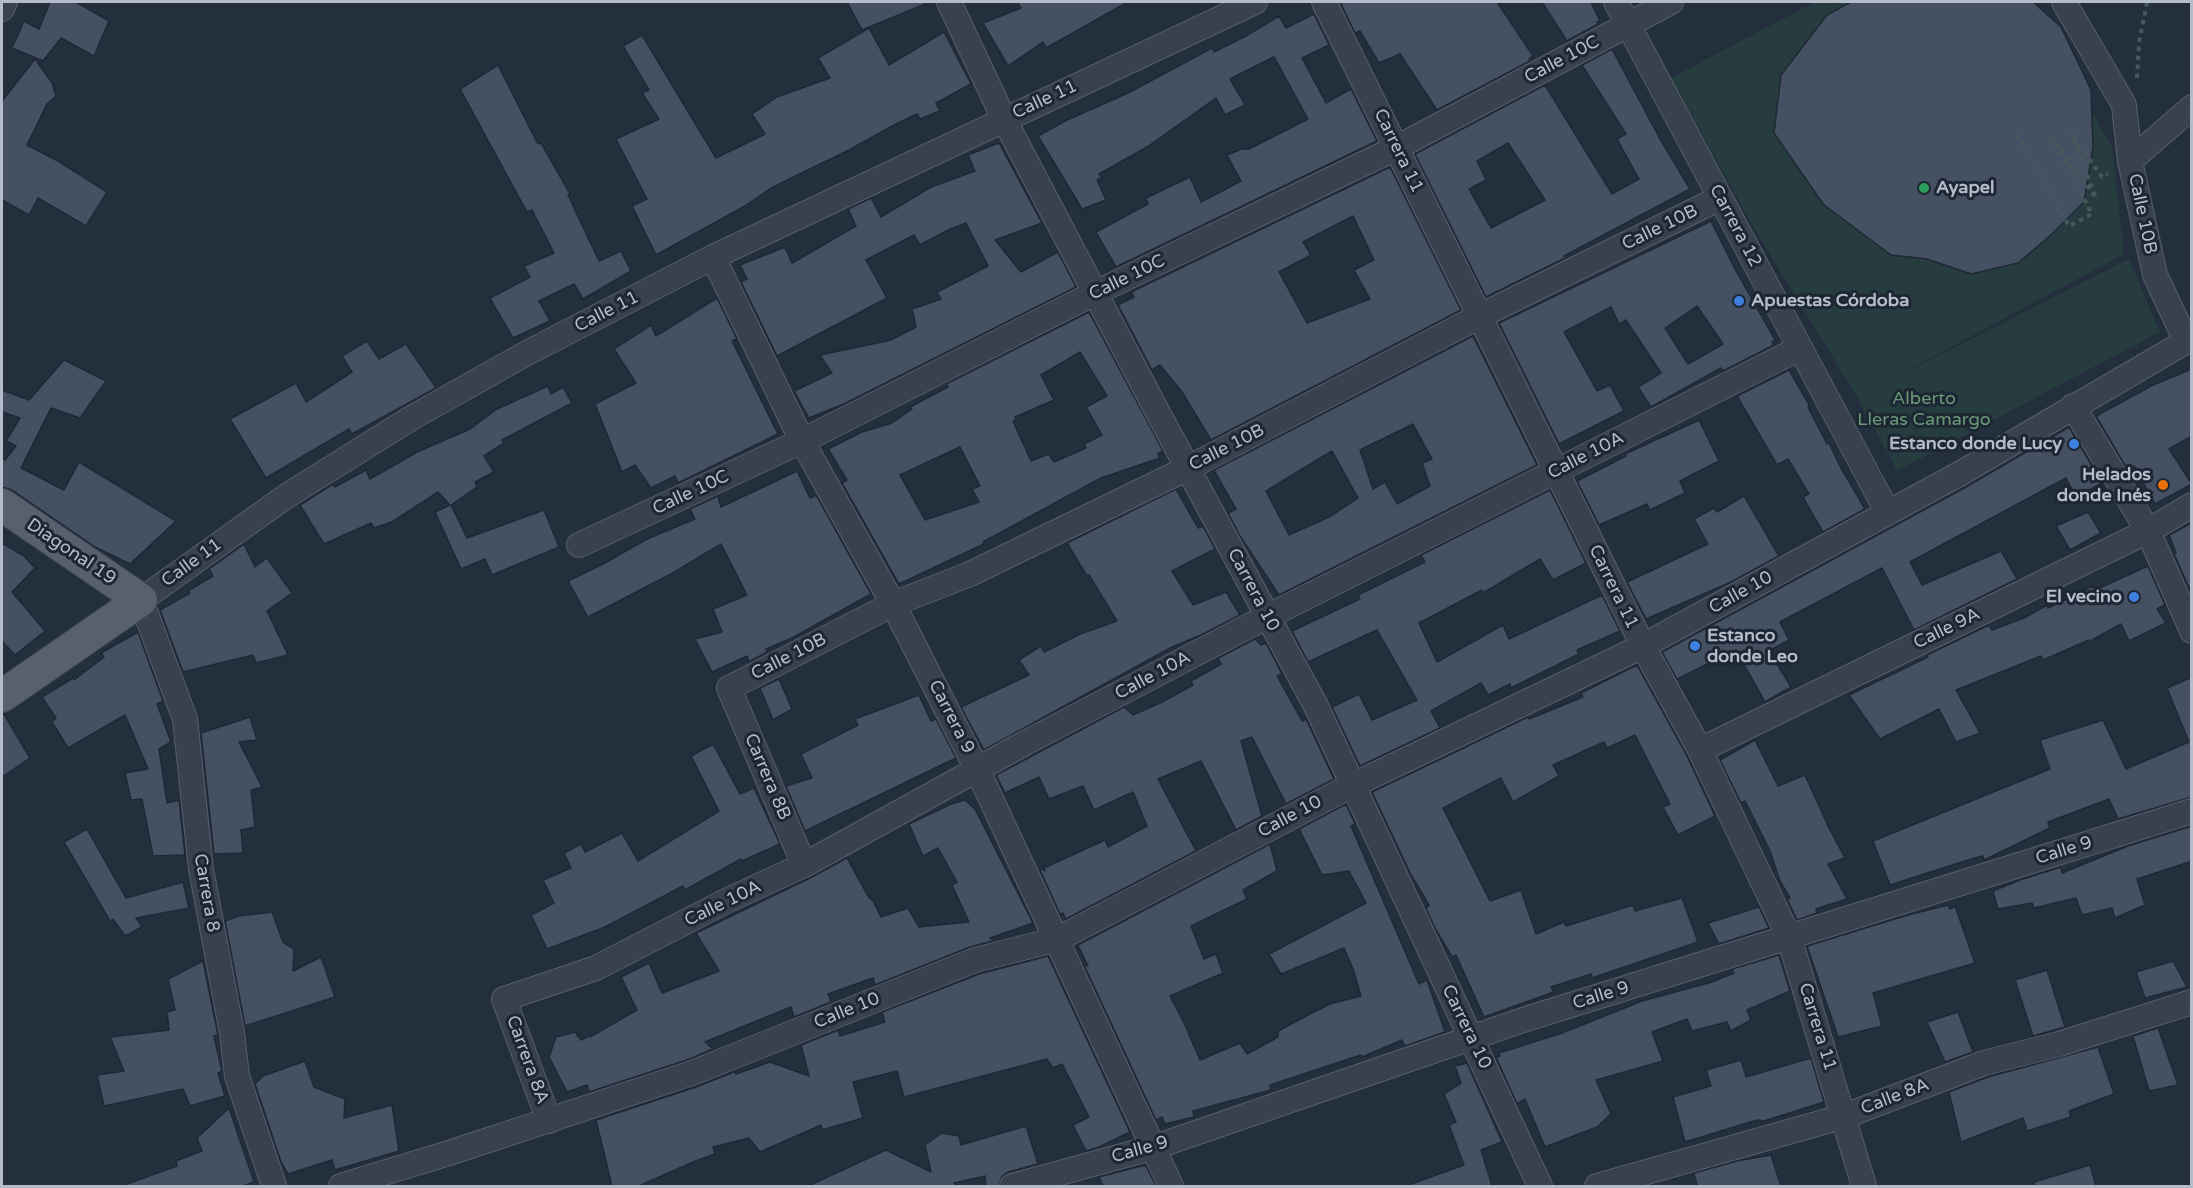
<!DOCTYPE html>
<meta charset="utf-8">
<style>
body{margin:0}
#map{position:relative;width:2193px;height:1188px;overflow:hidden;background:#242f3e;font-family:"Varela Round",sans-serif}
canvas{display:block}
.frame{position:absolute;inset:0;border:3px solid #b4bcc9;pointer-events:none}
</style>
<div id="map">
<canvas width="2193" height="1188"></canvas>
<div class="frame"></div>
</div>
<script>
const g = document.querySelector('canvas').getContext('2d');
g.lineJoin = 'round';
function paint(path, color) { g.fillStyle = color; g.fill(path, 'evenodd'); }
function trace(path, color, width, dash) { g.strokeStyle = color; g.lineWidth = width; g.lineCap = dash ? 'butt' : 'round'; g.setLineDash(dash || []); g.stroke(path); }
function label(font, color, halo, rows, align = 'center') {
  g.font = font + ' "Varela Round",sans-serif'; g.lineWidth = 6; g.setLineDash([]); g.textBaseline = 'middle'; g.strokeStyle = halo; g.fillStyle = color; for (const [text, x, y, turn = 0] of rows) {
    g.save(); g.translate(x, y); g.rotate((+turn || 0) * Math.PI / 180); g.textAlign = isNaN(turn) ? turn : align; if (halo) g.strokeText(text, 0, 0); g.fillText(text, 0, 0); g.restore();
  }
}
const green = new Path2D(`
 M1815 2H2030L2112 147 2124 254 1890 380 2129 259 2160 332 1897 471 1857 397 1754 228 1671 78Z`);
const building = new Path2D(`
 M50 2H76L109 21 94 56 61 38 43 61 12 48 24 21 39 29Z
 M847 2H930L862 30Z
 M1017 2H1128L1046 48 1043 42 1008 66 983 23 1021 8Z
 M1340 2H1497L1533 56 1529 59 1530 61 1437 110 1400 54 1379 63 1360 31 1355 33Z
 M1542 2H1591L1600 21 1597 22 1598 24 1567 41Z
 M1851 2H2033L2061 27 2091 90 2093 147 2084 202 2052 234 2018 263 1971 274 1927 259 1891 255 1823 204 1774 133 1781 75 1827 15Z
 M1314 14 1329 45 1302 58 1326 103 1351 89 1377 141 1116 267 1096 232 1148 204 1146 198 1190 177 1201 202 1241 181 1227 155 1242 149H1249L1308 119 1274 57 1230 79 1245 105 1225 115 1216 98 1147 147 1099 174 1102 178 1097 180 1106 200 1082 209 1038 136 1065 121 1130 92 1212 48 1214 52 1246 36 1279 16 1286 28Z
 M869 28 889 65 944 32 971 84 936 103 940 111 920 119 917 114 894 125 849 150 771 188 745 206 656 255 632 206 647 199 616 139 659 119 642 93 649 90 623 46 642 35 716 158 765 134 752 114 777 97 830 78 818 58Z
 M1612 49 1660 139 1690 189 1564 256 1565 258 1486 297 1415 154 1545 85 1612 194 1639 179 1617 139 1626 134 1582 65ZM1508 143 1545 200 1491 228 1469 189 1486 180 1477 161Z
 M35 59 52 83 56 96 47 104 27 145 58 161 107 192 86 226 38 198 29 215 2 200V101Z
 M498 65 538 144 541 143 570 194 568 195 599 261 621 251 631 271 583 299 574 284 539 301 550 321 513 338 490 298 530 277 524 266 554 253 532 210 527 212 460 89Z
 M999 143 1042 223 995 240 1021 272 1058 252 1076 287 846 403 809 418 794 391 832 373 820 355 891 340 916 327 912 309 941 299 937 292 988 266 966 223 948 230 920 245 914 235 866 260 887 298 777 356 741 282 747 279 740 265 785 247 792 263 856 226 848 209 871 198 881 217 931 187 975 171 968 155Z
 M1390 167 1461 310 1211 440 1182 392 1160 365 1152 370 1118 305 1134 297 1131 292ZM1353 216 1374 260 1354 270 1370 299 1307 323 1279 272 1311 255 1303 242Z
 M1711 221 1735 269 1775 340 1772 342 1774 345 1723 371 1721 368 1651 407 1638 387 1661 373 1626 320 1619 324 1611 307 1564 332 1597 391 1610 385 1624 411 1559 444 1499 323ZM1697 306 1723 344 1688 364 1665 328Z
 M717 298 737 339 732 341 778 434 678 483 675 476 651 488 635 465 622 472 595 404 636 383 614 349 651 325 656 336Z
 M1089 312 1163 451 1158 454 1160 458 1101 478 983 542 984 544 899 584 842 483 847 480 828 449 862 432 892 423 912 409 910 407 948 387 946 384ZM1080 352 1107 396 1086 407 1102 435 1084 444 1086 448 1054 462 1049 454 1031 461 1013 421 1016 420 1015 417 1054 400 1041 375ZM960 447 980 486 972 489 979 502 925 520 900 475Z
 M1473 336 1537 465 1279 595 1240 536 1228 513 1236 509 1214 470ZM1413 424 1432 459 1422 463 1430 486 1397 504 1385 482 1373 489 1360 450ZM1332 451 1358 498 1331 516 1289 535 1266 491Z
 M367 341 379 359 406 344 436 388 352 434 349 429 266 478 230 419 296 383 306 402 352 372 342 356Z
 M64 360 106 381 80 418 51 408 21 468 64 490 79 462 176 521 130 564 95 547 12 490 2 487V458L5 460 16 446 6 441 20 418 2 412V390L29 400Z
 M2192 369V436L2169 449 2192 484 2155 504 2134 466 2127 469 2096 416 2153 385Z
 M1789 370 1809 405 1808 407 1827 444 1829 443 1841 468 1865 509 1823 532 1803 497 1809 494 1788 459 1777 465 1737 396Z
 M548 386 551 394 563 387 572 403 502 440 504 443 484 456 494 472 475 482 477 487 451 505 467 538 544 510 559 547 492 575 485 559 461 569 435 512 450 505 438 492 392 522 374 528 371 523 324 544 300 505 333 484 335 487 366 470 370 479 417 452 470 429 497 409Z
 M1699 420 1719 461 1680 481 1685 493 1650 510 1647 504 1599 525 1577 481 1626 456 1625 454Z
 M2069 427 2102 483 2076 497 2066 478 1910 562 1922 585 2001 551 2017 579 1914 630 1882 568 1780 622 1789 640 1769 651 1791 687 1765 702 1736 650 1677 679 1662 652 1966 487Z
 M797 471 810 498 816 495 871 594 792 638 766 649 767 652 749 662 747 656 712 672 695 639 722 632 713 609 747 595 721 544 671 574 588 617 568 581 603 564 647 539 695 519 690 509 718 496 721 507Z
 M1176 489 1198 528 1203 526 1215 549 1172 571 1193 605 1226 592 1240 615 1201 635 1172 647 984 750 961 707 1029 675 1019 660 1041 646 1044 652 1080 634 1117 621 1089 575 1087 576 1067 543Z
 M1550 490 1586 563 1553 580 1540 559 1483 593 1482 590 1419 623 1437 662 1503 625 1509 639 1602 595 1620 631 1577 650 1579 654 1511 688 1510 684 1488 695 1481 683 1431 711 1440 728 1360 766 1332 707 1359 694 1372 720 1417 700 1377 630 1308 662 1292 631 1360 599 1358 595 1425 562 1421 555Z
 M1744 496 1779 556 1731 582 1646 619 1627 582 1708 544 1694 519 1714 508 1717 512Z
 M2088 512 2101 533 2070 550 2056 526Z
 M2192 523V589L2190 590 2174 554 2176 553 2169 535Z
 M2 543 24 556 35 568 12 592 45 631 15 655 2 641Z
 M244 544 255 567 267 558 292 593 267 611 288 655 256 663 253 655 183 672 160 610 190 593 188 591 213 576 209 569Z
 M2148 566 2165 605 2157 609 2166 623 2129 641 2121 624 2090 641 2089 640 2043 660 2041 656 1956 690 1980 733 1956 742 1939 709 1880 739 1849 695 1928 657 1927 655 1989 625 1992 630 2024 618 2047 605 2048 608 2093 586 2095 590Z
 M138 632 163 701 157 704 171 742 159 749 167 803 179 800 185 855 153 856 142 799 131 800 125 773 148 769 125 715 68 748 52 722 56 718 42 697 73 678 74 680 104 657 101 653Z
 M1255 639 1261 645 1266 643 1282 674 1277 676 1302 721 1306 719 1334 779 1286 804 1252 737 1241 741 1262 816 1236 830 1201 761 1158 779 1196 851 1066 919 1063 913 1060 914 1040 870 1043 869 1045 871 1044 868 1105 840 1108 847 1147 826 1133 792 1094 810 1083 786 1049 799 1039 777 1005 793 996 775 1124 707 1133 715 1162 702 1193 685 1191 681 1221 664 1218 658Z
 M1637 665 1687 756 1715 816 1678 835 1663 807 1670 804 1635 735 1607 748 1604 742 1553 765 1559 776 1513 802 1501 778 1443 808 1490 901 1521 890 1536 934 1564 922 1566 926 1633 905 1635 911 1682 898 1698 942 1592 978 1591 974 1551 987 1554 992 1484 1017 1456 955 1452 957 1435 928 1426 909 1429 905 1410 873 1372 792 1528 717 1529 719 1583 697 1581 693Z
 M2192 677V797L2118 819 2109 799 2048 822 2050 828 1984 860 1983 856 1971 859 1890 885 1873 841 2050 769 2040 740 2103 720 2126 769 2189 742 2167 688Z
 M779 679 792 709 773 720 760 688Z
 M919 695 931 721 936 719 956 758 805 831 786 786 812 778 801 754 858 725 855 719Z
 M2 714H4L30 758 2 777Z
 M250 717 257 740 239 742 262 787 251 790 255 827 241 830 243 853 214 854 201 733Z
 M1755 740 1778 786 1805 775 1829 828 1845 858 1828 864 1847 899 1816 909 1817 913 1797 920 1787 899 1790 898 1780 881 1770 851 1745 801 1741 803 1720 760Z
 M713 744 740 794 754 788 780 844 742 861 741 859 685 890 683 886 605 927 547 949 531 915 554 903 543 880 571 868 564 853 581 844 585 852 622 833 638 861 719 811 691 756Z
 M965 800 975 809 1033 923 990 938 996 940 970 947 875 985 873 978 828 994 831 1002 794 1017 791 1007 705 1042 713 1049 687 1060 589 1092 587 1085 567 1092 549 1057 556 1037 575 1032 581 1040 589 1036 590 1037 637 1010 621 977 649 963 662 993 719 971 696 933 810 878 847 858 869 898 873 901 881 917 908 908 919 927 969 922 952 885 957 882 938 848 923 856 909 824 951 804Z
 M1346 804 1355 824 1351 826 1419 984 1427 980 1445 1032 1405 1046 1402 1040 1362 1057 1361 1055 1270 1085 1271 1090 1193 1111 1194 1117 1165 1124 1162 1117 1156 1120 1084 965 1088 966 1078 945 1270 844 1277 871 1243 890 1247 899 1191 926 1204 959 1216 954 1223 973 1170 996 1184 1023 1200 1060 1240 1043 1247 1054 1278 1037V1031L1310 1014 1330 1004 1361 996 1353 969 1344 948 1281 974 1269 954 1366 903 1349 871 1322 875 1299 829Z
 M2192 826V861L2137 879 2145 905 2115 918 2112 908 2082 915 2076 898 2034 908 2032 903 1998 909 1993 891 2020 880 2061 867 2062 873 2128 846Z
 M87 829 126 898 183 882 189 908 136 918 142 927 125 936 113 919 110 921 64 842Z
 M1948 905 1950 909 1955 906 1975 963 1873 993 1882 1026 1838 1037 1807 946 1908 915Z
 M1759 907 1769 928 1719 944 1708 923Z
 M272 912 283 942 294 949 293 971 321 957 335 997 245 1026 225 921 239 916Z
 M1779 955 1790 991 1747 1010 1751 1020 1731 1031 1727 1022 1692 1031 1687 1019 1652 1032 1663 1061 1596 1080 1611 1114 1597 1127 1545 1147 1525 1099 1517 1104 1496 1057 1500 1056 1499 1053 1562 1033 1642 1001 1712 982 1734 973 1732 969Z
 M1048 956 1130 1132 1099 1147 1086 1151 1073 1125 1089 1117 1062 1064 1053 1068 1047 1059 904 1097 897 1071 853 1082 863 1118 822 1130 821 1125 760 1152 749 1138 713 1147 715 1154 693 1162 639 1186H612L596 1120 696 1087 734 1072 736 1074 770 1062 809 1076 801 1045 838 1030 840 1036 885 1022 882 1012 979 974Z
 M203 961 218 1035 214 1036 222 1071 218 1073 225 1096 190 1106 183 1089 104 1106 97 1075 124 1071 110 1037 169 1030 167 1012 175 1010 168 979Z
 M2173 961 2187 987 2145 998 2136 972Z
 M2047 970 2065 1027 2033 1036 2015 980Z
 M1958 1012 1973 1052 1945 1062 1927 1022Z
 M2158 1028 2178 1085 2149 1091 2133 1036Z
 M2098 1047 2114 1094 2069 1111 2071 1117 2027 1131 2023 1118 1961 1142 1949 1092 1988 1077Z
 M1811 1058 1824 1102 1764 1121 1757 1120 1685 1142 1673 1097 1711 1086 1706 1070 1741 1060 1746 1077Z
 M305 1061 314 1087 345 1099 344 1118 392 1105 399 1151 335 1170 332 1160 288 1174 281 1162 255 1084 263 1076Z
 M1467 1063 1502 1142 1481 1150 1492 1186H1411V1184L1464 1165 1449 1125 1456 1122 1444 1094 1461 1083 1455 1066Z
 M229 1108 254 1182 243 1186H127V1184L177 1166 176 1161 202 1151 197 1138Z
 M1026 1126 1038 1164 1008 1172 1002 1176 998 1186H986L985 1176 954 1183 959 1186H808L886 1150 931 1172 925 1145 942 1133 959 1136 961 1145Z
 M1771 1155 1781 1186H1697L1694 1173 1737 1161Z
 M2090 1165 2096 1186H2035L2034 1182Z
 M1141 1166H1146L1156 1186H1103L1099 1177Z`);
const path = new Path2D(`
 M2137 78 2139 43 2147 2
 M2017 134 2069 226 2092 214 2051 137 2096 198 2071 133 2102 177 2108 174`);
const minor = new Path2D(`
 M949 2 1004 119 1157 411 1316 706 1540 1186
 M1324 2 1643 646 1700 750 1789 937 1864 1186
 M1616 2 1888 513
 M2064 2 2124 105 2130 161
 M2 9 5 2
 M713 257 802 441 893 604 978 771 1171 1186
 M2186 341 2155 275 2130 161 2192 107
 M2073 406 2148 531 2192 631
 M579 545 802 441 1095 293 1396 148 1671 2
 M1700 750 2148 531 2192 505
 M804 865 729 688 893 604 970 574 1188 468 1480 316 1720 198
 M549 1121 504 999 596 968 726 901 804 865 1025 743 1243 629 1800 348
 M274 1186 237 1076 232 1033 201 869 185 719 141 600 285 497 413 417 527 353 713 257 1255 2
 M341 1186 449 1153 692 1073 975 960 1058 939 1343 790 1643 646 1961 473 2192 338
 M1012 1186 1155 1147 1523 1020 2192 811
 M1597 1186 1845 1116 1984 1063 2059 1044 2192 1002`);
const major = new Path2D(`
 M2 505 141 600 2 696`);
const markers = [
 [1924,188,6,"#2e9e5b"],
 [1739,301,6,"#3f7fe0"],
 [2074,444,6,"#3f7fe0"],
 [2163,485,6,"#e8710a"],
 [2134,597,6,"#3f7fe0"],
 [1695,646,6,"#3f7fe0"]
];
const streetNames = [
 ["Calle 10C",1562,60,-28],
 ["Calle 11",1045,100,-25],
 ["Carrera 11",1398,151,64],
 ["Calle 10B",2142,214,78],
 ["Carrera 12",1735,226,62],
 ["Calle 10B",1660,228,-26],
 ["Calle 10C",1127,278,-26],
 ["Calle 11",607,312,-27],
 ["Calle 10B",1227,448,-27],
 ["Calle 10A",1586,456,-27],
 ["Calle 10C",691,493,-25],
 ["Diagonal 19",71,552,34],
 ["Calle 11",192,563,-36],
 ["Carrera 11",1613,587,64],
 ["Carrera 10",1253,590,62],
 ["Calle 10",1741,593,-29],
 ["Calle 9A",1947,629,-26],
 ["Calle 10B",789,657,-27],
 ["Calle 10A",1153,676,-28],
 ["Carrera 9",951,717,63],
 ["Carrera 8B",767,777,67],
 ["Calle 10",1290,817,-28],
 ["Calle 9",2064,851,-17],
 ["Carrera 8",206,893,80],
 ["Calle 10A",723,904,-26],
 ["Calle 9",1601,996,-17],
 ["Calle 10",847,1011,-22],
 ["Carrera 10",1466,1027,64],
 ["Carrera 11",1817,1027,73],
 ["Carrera 8A",527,1060,70],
 ["Calle 8A",1895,1097,-21],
 ["Calle 9",1140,1150,-16]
];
const poiNames = [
 ["Ayapel",1936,188],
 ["Apuestas Córdoba",1751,301],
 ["Estanco donde Lucy",2062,444,"right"],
 ["Helados",2151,475,"right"],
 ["donde Inés",2151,496,"right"],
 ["El vecino",2122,597,"right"],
 ["Estanco",1707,636],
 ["donde Leo",1707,657]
];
const parkNames = [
 ["Alberto",1924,399],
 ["Lleras Camargo",1924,420]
];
paint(green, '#263c3f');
paint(building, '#455162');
trace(building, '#1f2835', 1.5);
trace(minor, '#565f6c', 26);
trace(major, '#414a57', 34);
trace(path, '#44595c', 4, [4.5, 4.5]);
trace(minor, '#38414e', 24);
trace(major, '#56606e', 32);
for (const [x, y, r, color] of markers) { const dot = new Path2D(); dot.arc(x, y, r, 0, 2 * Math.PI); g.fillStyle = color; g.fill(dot); trace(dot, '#1d2633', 2); }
label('18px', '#b4bcc9', '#1d2633', streetNames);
label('bold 18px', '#b4bcc9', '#1d2633', poiNames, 'left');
label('18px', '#6b9a76', '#1d2633', parkNames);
</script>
